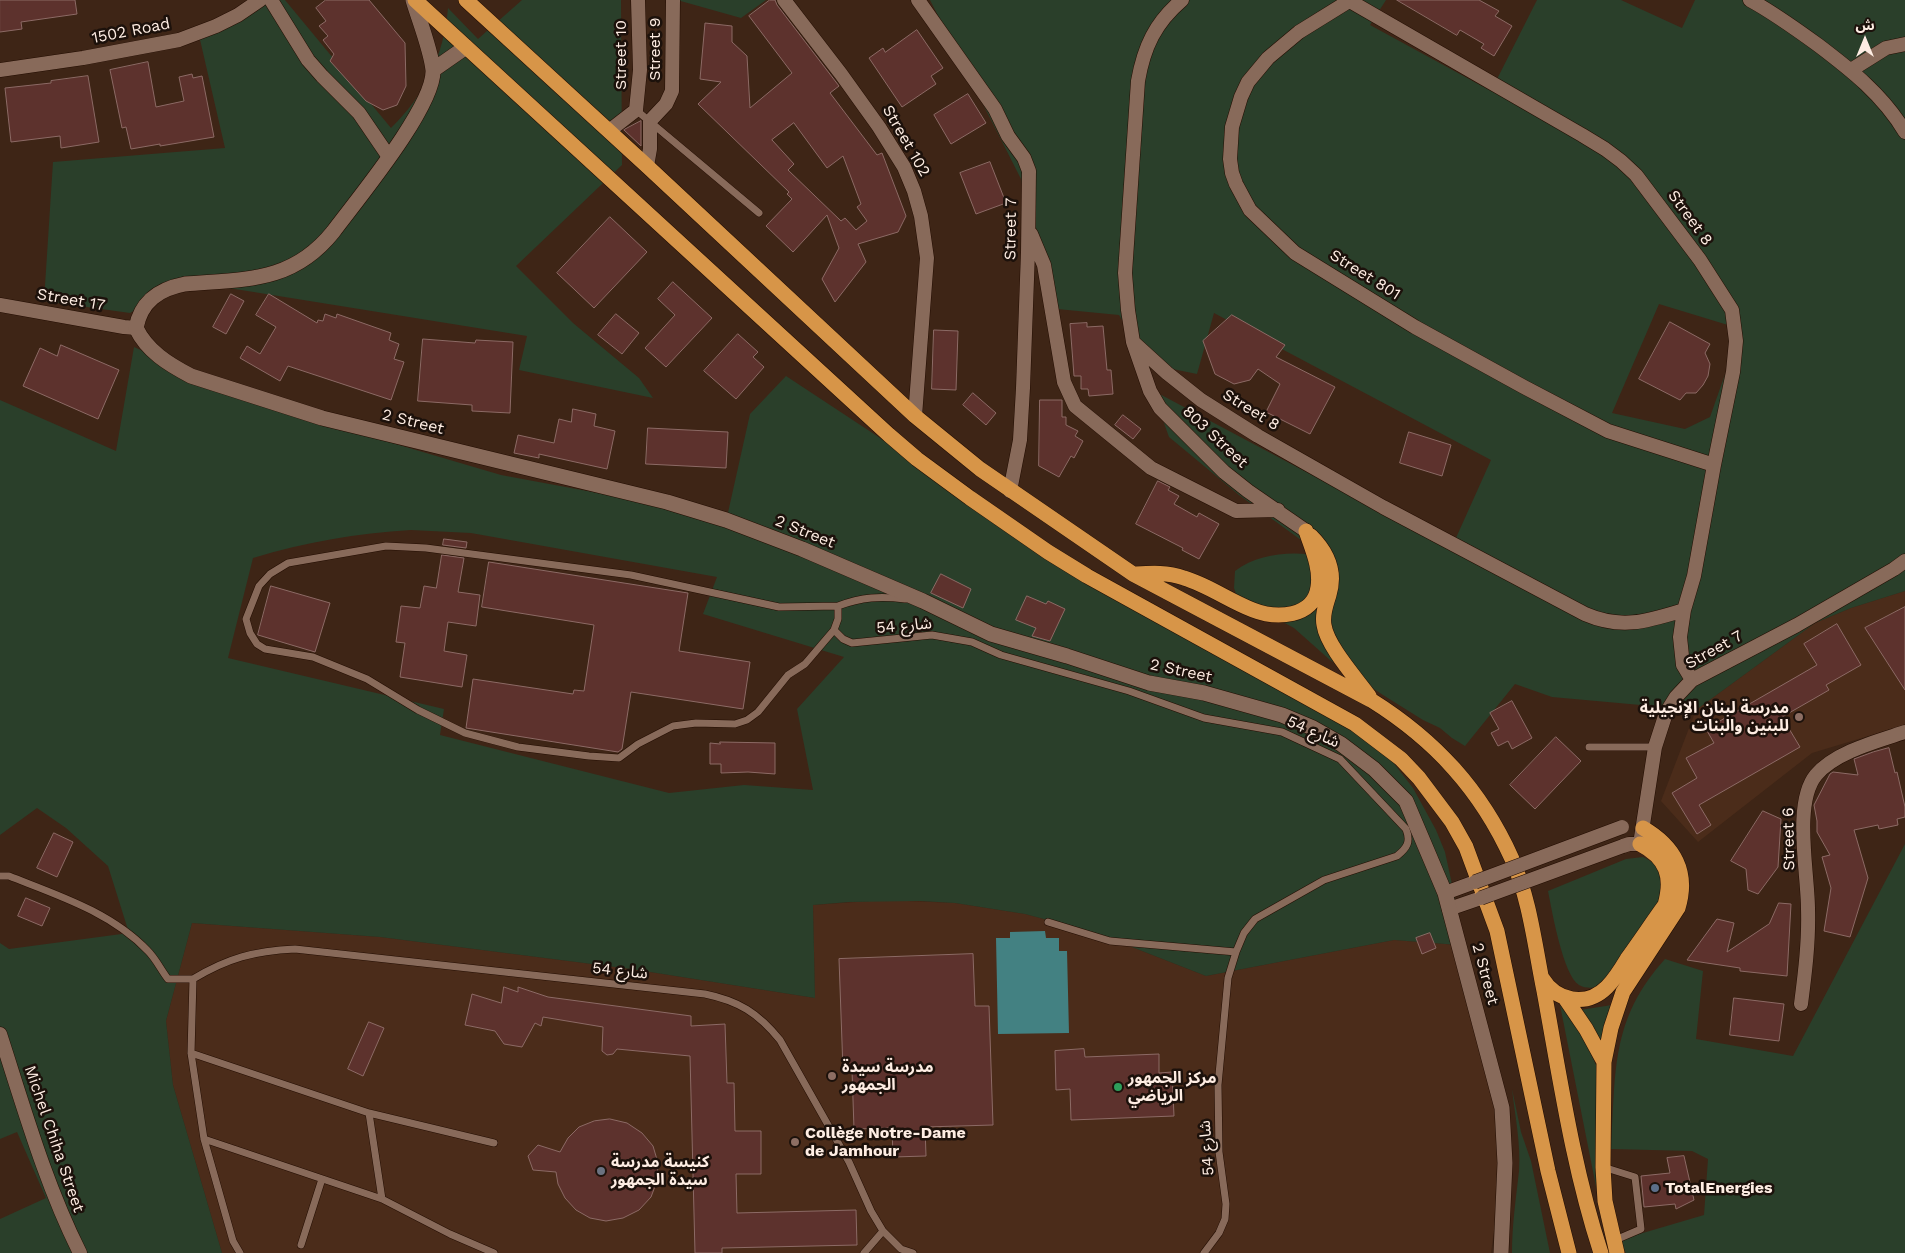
<!DOCTYPE html>
<meta charset="utf-8">
<style>
body{margin:0}
#map{position:relative;width:1905px;height:1253px;overflow:hidden;background:#3e2516;font-family:"Work Sans","Noto Sans Arabic",sans-serif}
canvas{display:block}
.north{position:absolute;left:1840px;top:15px;width:50px;height:50px;-webkit-text-stroke:4px #1c110b;paint-order:stroke;rotate:0deg;font-size:14px;font-weight:700;line-height:20px;text-align:center;color:#feede3}
.north::after{content:'';display:block;margin:auto;width:18px;height:22px;background:#feede3;clip-path:polygon(50% 0,100% 100%,50% 72%,0 100%)}
</style>
<div id="map">
<canvas width="1905" height="1253"></canvas>
<div class="north">ش</div>
</div>
<script>
const g = document.querySelector('canvas').getContext('2d');
g.lineJoin = 'round';
function paint(path, color) { g.fillStyle = color; g.fill(path, 'evenodd'); }
function trace(path, color, width, dash) { g.strokeStyle = color; g.lineWidth = width; g.lineCap = dash ? 'butt' : 'round'; g.setLineDash(dash || []); g.stroke(path); }
function label(font, color, halo, rows, align = 'center') {
  g.font = font + ' "Work Sans","Noto Sans Arabic",sans-serif'; g.lineWidth = 5; g.setLineDash([]); g.textBaseline = 'middle'; g.strokeStyle = halo; g.fillStyle = color; for (const [text, x, y, turn = 0] of rows) {
    g.save(); g.translate(x, y); g.rotate((+turn || 0) * Math.PI / 180); g.textAlign = isNaN(turn) ? turn : align; if (halo) g.strokeText(text, 0, 0); g.fillText(text, 0, 0); g.restore();
  }
}
const built = new Path2D(`
 M1905 591V725L1812 753 1698 842 1661 801 1696 710 1815 623 1851 608Z
 M884 900 955 903 1025 914 1096 933 1206 976 1394 940 1458 945 1499 1125 1497 1208 1491 1253H222L173 1085 166 1021 192 923 380 937 631 969 815 998 813 905Z`);
const green = new Path2D(`
 M257 0H285L391 128C425 95 444 55 448 8L478 39 522 0H621L622 165 516 266 573 323 639 378 653 398 519 370 527 336 235 289 216 287 179 291 145 304 130 313 44 301 53 162 225 148 198 31Z
 M677 0H766L741 18Z
 M930 0H1386L1370 25 1491 91 1537 0H1621L1682 28 1695 0H1905V591L1851 608 1815 623 1696 710 1552 697 1515 684 1465 746 1452 738 1440 728 1423 720 1383 695 1330 660 1294 628 1281 621 1239 602 1234 588 1235 571C1260 552 1294 551 1323 556L1239 495 1169 437 1152 390 1451 549 1491 460 1214 313 1197 374 1148 364 1119 315 1047 308 1021 179ZM1659 304 1741 329 1710 417 1685 429 1612 413Z
 M134 347 263 405 501 475 727 517 750 414 786 376 1056 554 1199 633 1385 752 1413 788 1436 830 1445 852 1455 898 1458 945 1394 940 1206 976 1096 933 1025 914 955 903 920 901 849 902 813 905 815 998 631 969 380 937 192 923 166 1021 173 1085 222 1253H0V1219L46 1198 17 1132 0 1139V943L9 949 129 933 108 866 66 828 37 808 0 835V400L116 451ZM411 530 471 533 717 577 703 614 844 657 797 709 813 790 744 785 669 793 440 735 444 709 228 658 253 558C306 542 357 533 411 530Z
 M1905 844V1253H1626L1619 1240 1704 1215 1708 1159 1692 1151 1611 1149C1616 1072 1610 1020 1665 959L1703 971 1696 1039 1793 1056Z
 M1643 857C1663 866 1661 875 1665 894L1602 986C1594 988 1586 989 1579 985 1563 975 1552 911 1548 891L1626 859Z
 M1560 1005 1584 1039 1596 1065 1606 1237Z
 M1612 1005 1601 1040 1580 1010Z
 M1512 1089 1521 1132 1531 1161 1550 1253H1512C1512 1225 1516 1198 1519 1171 1521 1144 1515 1116 1512 1089Z`);
const water = new Path2D(`
 M1045 931 1046 938H1059V951H1067L1069 1033 998 1034 996 938H1010V932Z`);
const building = new Path2D(`
 M0 0H75L77 14 21 22 22 29 0 32Z
 M326 0H369L405 43 406 86 397 105 383 110 366 101 330 61 334 54 323 40 328 36 319 26 326 21 316 8Z
 M770 0H775L777 5 839 86 830 93 877 155 882 153 906 216 898 232 858 244 866 262 835 302 822 279 839 248 827 215 793 252 766 226 792 199 787 194 789 192 698 104 721 82 700 79 705 23 732 26V42L747 56 750 108 792 73 749 16ZM794 123 827 168 843 156 861 204 857 207 867 221 856 230 845 218 841 221 788 170 794 164 772 140Z
 M1397 0H1479L1499 11 1495 16 1512 26 1494 56 1481 48 1484 44 1460 30 1457 35Z
 M917 30 943 68 931 76 936 84 902 107 869 58 883 48 885 52Z
 M148 62 156 107 184 101 179 77 192 74 193 78 202 76 214 137 160 146V144L131 149 126 127 122 128 110 70Z
 M88 76 99 142 61 148 60 136 11 142 5 88 51 83V81Z
 M968 94 986 123 951 144 934 115Z
 M641 121V146L624 130Z
 M990 162 1006 203 976 214 960 173Z
 M610 217 647 252 594 308 557 273Z
 M673 282 712 318 666 367 645 348 675 315 658 299Z
 M231 294 244 301 226 334 213 327Z
 M269 294 317 323 318 320 323 321 325 314 336 318 337 314 391 333 389 340 399 344 394 359 404 362 391 400 288 366 280 381 240 358 247 346 260 354 276 327 256 315Z
 M616 314 639 333 622 354 598 335Z
 M1232 315 1285 345 1276 357 1335 387 1310 434 1266 412 1280 384 1258 369 1250 380 1234 384 1215 374 1203 341Z
 M1670 322 1710 344 1705 353 1710 364 1708 376 1703 385 1696 393H1686L1680 400 1639 379Z
 M1087 323V327L1103 326 1107 370H1111L1113 394 1089 396 1088 389H1081V376H1074L1070 324Z
 M934 330 958 331 956 390 932 389Z
 M738 334 758 352 753 357 764 367 736 399 704 371Z
 M423 339 475 343 476 340 513 342 510 413 472 411V405L418 401Z
 M61 345 119 370 98 419 23 386 40 348 57 356Z
 M973 393 996 413 986 425 963 405Z
 M1040 400H1062V417H1066V425L1078 431 1075 436 1083 441 1074 458 1071 456 1059 477 1039 466Z
 M573 409 596 414 594 426 615 431 607 469 539 454V458L514 453 518 435 554 443 559 419 571 422Z
 M1123 415 1141 429 1133 439 1115 425Z
 M648 428 728 432 726 468 646 464Z
 M1409 432 1451 445 1442 476 1400 463Z
 M1158 481 1170 487 1168 490 1179 496 1174 504 1197 517 1199 513 1219 524 1199 559 1182 550 1183 548 1136 524Z
 M444 539 467 542 466 548 443 545Z
 M442 555 464 558 458 592 480 595 476 626 448 622 444 651 467 655 462 687 400 677 405 643 396 642 401 606 420 608 424 586 436 588Z
 M489 562 688 593 679 651 750 662 743 709 631 692 622 749 618 752 466 728 473 679 573 694 574 690 584 691 594 625 482 607Z
 M941 574 971 589 963 608 931 593Z
 M271 586 330 603 315 652 258 635Z
 M1027 596 1046 604 1048 601 1065 609 1050 641 1032 636 1036 628 1016 620Z
 M1905 607V690L1865 628Z
 M1837 624 1861 665 1826 685 1829 690 1782 717 1800 747 1699 805 1711 825 1697 834 1672 793 1697 778 1686 758 1714 743 1706 729 1817 665 1804 644Z
 M1512 701 1532 738 1512 749 1508 741 1498 746 1491 733 1499 729 1490 713Z
 M1556 737 1581 761 1535 809 1510 785Z
 M720 742 775 743V774L748 772 721 773V764H710V743L720 744Z
 M1889 748 1895 773 1897 772 1905 807V817L1897 819 1898 825 1879 829 1878 825 1854 830 1868 878 1850 937 1824 931 1831 888 1822 857 1830 855 1817 832V821L1814 805 1830 774 1833 772 1858 775 1854 759 1873 752Z
 M1763 811 1781 819 1778 867 1758 894 1748 890 1746 869 1731 861Z
 M54 833 73 842 57 877 37 868Z
 M26 898 50 908 42 926 18 916Z
 M1779 903 1791 904 1787 976 1740 971V968L1687 960 1717 919 1734 923 1727 952 1769 924Z
 M1430 933 1436 948 1422 954 1416 938Z
 M973 954 975 1006H989L993 1125 925 1127 926 1156 893 1157 892 1128 854 1129 852 1070H843L839 959Z
 M504 987 518 992V987L548 997 691 1016V1026L725 1024 727 1083H734L735 1131H761V1174H736L737 1213 856 1210 857 1245 722 1248V1253H695L690 1056 617 1049 613 1054 607 1055 602 1051 603 1027 543 1017 541 1026 535 1023 522 1047 504 1044 495 1031 465 1025 472 994 501 1003Z
 M1734 998 1784 1004 1779 1041 1730 1035Z
 M369 1022 384 1028 363 1076 348 1069Z
 M1084 1049 1085 1057 1159 1054V1073L1172 1072 1174 1116 1071 1120 1070 1089 1056 1090 1055 1051Z
 M610 1119 627 1123 642 1133 653 1146 658 1163 657 1181 651 1197 639 1210 623 1218 606 1221 590 1218 576 1210 565 1198 558 1184 556 1172 533 1170 528 1156 538 1145 560 1152 568 1138 579 1127 594 1121Z
 M1684 1156 1694 1200 1676 1209 1675 1204 1644 1207 1641 1176 1670 1173 1667 1158Z`);
const service = new Path2D(`
 M636 110 759 213
 M905 599C880 596 862 597 838 606V619L834 630 843 639 852 643 932 635 972 642 1001 655 1129 691 1204 718 1282 732 1340 759 1406 829C1411 842 1407 848 1397 856L1324 880 1255 919 1244 933 1236 952 1228 978 1218 1085 1219 1152 1226 1204 1225 1219 1219 1233 1204 1253
 M834 630 805 664 788 675 758 712 747 720 735 724 696 723 673 726 638 744 619 758 589 756 518 747 465 733 418 710 367 679 313 657 265 649 257 644 250 633 246 619 259 586 270 574 288 563 386 546 426 548 631 575 779 607 838 606
 M1589 747H1655
 M0 876H9C57 895 111 912 148 951 156 959 161 970 168 979H193L191 1053 204 1139 233 1241 240 1253
 M1048 922 1110 941 1236 952
 M193 979C228 958 254 951 295 949L705 994C739 1001 758 1013 780 1040L849 1162 871 1211 883 1231 901 1249 913 1253
 M191 1053 369 1113 382 1199
 M369 1113 494 1143
 M204 1139 382 1199 450 1234 494 1253
 M1603 1167 1635 1177 1641 1229 1613 1241
 M301 1245 322 1179
 M864 1253 883 1231`);
const minor = new Path2D(`
 M271 0 308 60 322 76 359 113 389 157
 M784 0 841 74 879 127 904 167 914 191 921 216 927 258 915 416
 M918 0 995 109 1008 136 1024 158 1029 171 1028 252 1023 388 1020 440 1010 491
 M1182 0C1155 23 1144 47 1138 81L1125 273 1128 310 1133 342 1150 391 1160 408 1224 472 1248 491 1306 531
 M1348 0 1582 135 1605 149 1621 161 1636 175 1700 260 1732 310 1736 341 1733 372 1714 465 1694 576 1684 610 1680 637 1683 665 1692 680
 M1750 0C1774 13 1796 29 1818 45 1851 70 1883 95 1905 132
 M1349 1 1299 32 1268 58 1248 82 1241 97 1232 127 1230 159 1232 173 1236 184 1250 210 1295 253 1415 327 1524 387 1608 431 1714 465
 M0 70 83 58 179 40 216 26 238 15 260 0
 M1851 70 1886 48 1905 44
 M609 131 636 110 640 70 638 0
 M647 166 650 149V121L666 104 672 91 673 0
 M1031 234 1044 265 1064 382 1075 406 1151 468 1236 511 1278 510
 M0 305 124 327 136 328
 M1133 342 1167 373 1201 400 1258 436 1383 507 1585 614C1622 630 1648 621 1684 610
 M1623 846 1629 844H1640L1655 747 1666 713 1676 697 1692 680 1797 625 1894 569 1905 561
 M1445 893 1475 882
 M1449 909 1481 898
 M1801 1004C1805 973 1809 941 1808 909 1808 873 1793 803 1816 775 1835 752 1878 741 1905 732
 M0 1034C24 1108 45 1183 80 1253`);
const tertiary = new Path2D(`
 M413 0C419 20 431 50 433 70 435 106 356 201 333 232 292 283 245 279 185 284 159 289 141 301 136 328 147 351 168 364 191 376L322 418 667 502 726 520 802 549 923 601 991 634 1067 656 1149 683 1204 693 1282 715 1313 728 1341 744 1374 769 1406 801 1445 893 1502 1108 1505 1163 1501 1253
 M433 70 466 47`);
const motorway = new Path2D(`
 M415 0 889 435 917 459 970 498 1048 552 1087 576 1355 724 1401 759 1419 778 1452 822 1466 847 1497 931 1548 1171 1569 1253
 M466 0 647 166 915 416 980 469 1133 574 1371 700C1435 740 1481 790 1512 859 1530 900 1535 947 1544 991 1560 1078 1573 1168 1601 1253
 M1311 536C1327 552 1336 572 1329 595 1326 605 1322 614 1324 625 1327 646 1356 678 1369 696
 M1135 574C1152 573 1167 572 1184 578 1208 585 1229 601 1253 610 1276 619 1314 618 1318 587 1321 568 1312 549 1306 531
 M1542 978C1556 1001 1586 1008 1607 987 1615 979 1621 969 1627 959 1640 941 1652 923 1665 905 1673 877 1667 858 1640 844
 M1565 998 1586 1029 1604 1062
 M1617 1253 1605 1201 1603 1167 1604 1062 1611 1028 1623 992 1678 908C1689 872 1674 846 1643 828`);
const minorBridge = new Path2D(`
 M1475 882 1622 827
 M1481 898 1623 846`);
const markers = [
 [1799,717,5,"#8d6e63"],
 [832,1076,5,"#8d6e63"],
 [1118,1087,5,"#2e9e5b"],
 [795,1142,5,"#8d6e63"],
 [601,1171,5,"#6b7280"],
 [1655,1188,5,"#5c6f8a"]
];
const streetNames = [
 ["1502 Road",131,31,-11],
 ["Street 9",655,49,-90],
 ["Street 10",621,55,-90],
 ["Street 102",906,141,60],
 ["Street 8",1690,218,54],
 ["Street 7",1011,229,-89],
 ["Street 801",1365,275,32],
 ["Street 17",71,300,10],
 ["Street 8",1251,410,32],
 ["2 Street",413,422,14],
 ["803 Street",1215,437,43],
 ["2 Street",805,532,22],
 ["شارع 54",904,626,-5],
 ["Street 7",1714,650,-29],
 ["2 Street",1181,671,12],
 ["شارع 54",1313,732,24],
 ["Street 6",1789,839,-91],
 ["شارع 54",620,971,6],
 ["2 Street",1485,974,75],
 ["Michel Chiha Street",54,1139,71],
 ["شارع 54",1207,1148,-94]
];
const poiNames = [
 ["مدرسة لبنان الإنجيلية",1789,708,"right"],
 ["للبنين والبنات",1789,726,"right"],
 ["مدرسة سيدة",842,1067],
 ["الجمهور",842,1085],
 ["مركز الجمهور",1128,1078],
 ["الرياضي",1128,1096],
 ["Collège Notre-Dame",805,1133],
 ["de Jamhour",805,1151],
 ["كنيسة مدرسة",611,1162],
 ["سيدة الجمهور",611,1180],
 ["TotalEnergies",1665,1188]
];
paint(built, '#4b2c1a');
paint(green, '#2a3f2a');
paint(water, '#438182');
paint(building, '#5d322d');
trace(building, '#8c6a65', 1);
trace(service, '#230d02', 8);
trace(minor, '#230d02', 15);
trace(tertiary, '#230d02', 16);
trace(motorway, '#230d02', 16);
trace(service, '#886a5a', 7);
trace(minor, '#886a5a', 14);
trace(tertiary, '#886a5a', 15);
trace(motorway, '#d79548', 15);
trace(minorBridge, '#230d02', 15, []);
trace(minorBridge, '#886a5a', 14);
for (const [x, y, r, color] of markers) { const dot = new Path2D(); dot.arc(x, y, r, 0, 2 * Math.PI); g.fillStyle = color; g.fill(dot); trace(dot, '#1c110b', 2); }
label('16px', '#feede3', '#1c110b', streetNames);
label('bold 16px', '#feede3', '#1c110b', poiNames, 'left');
</script>
